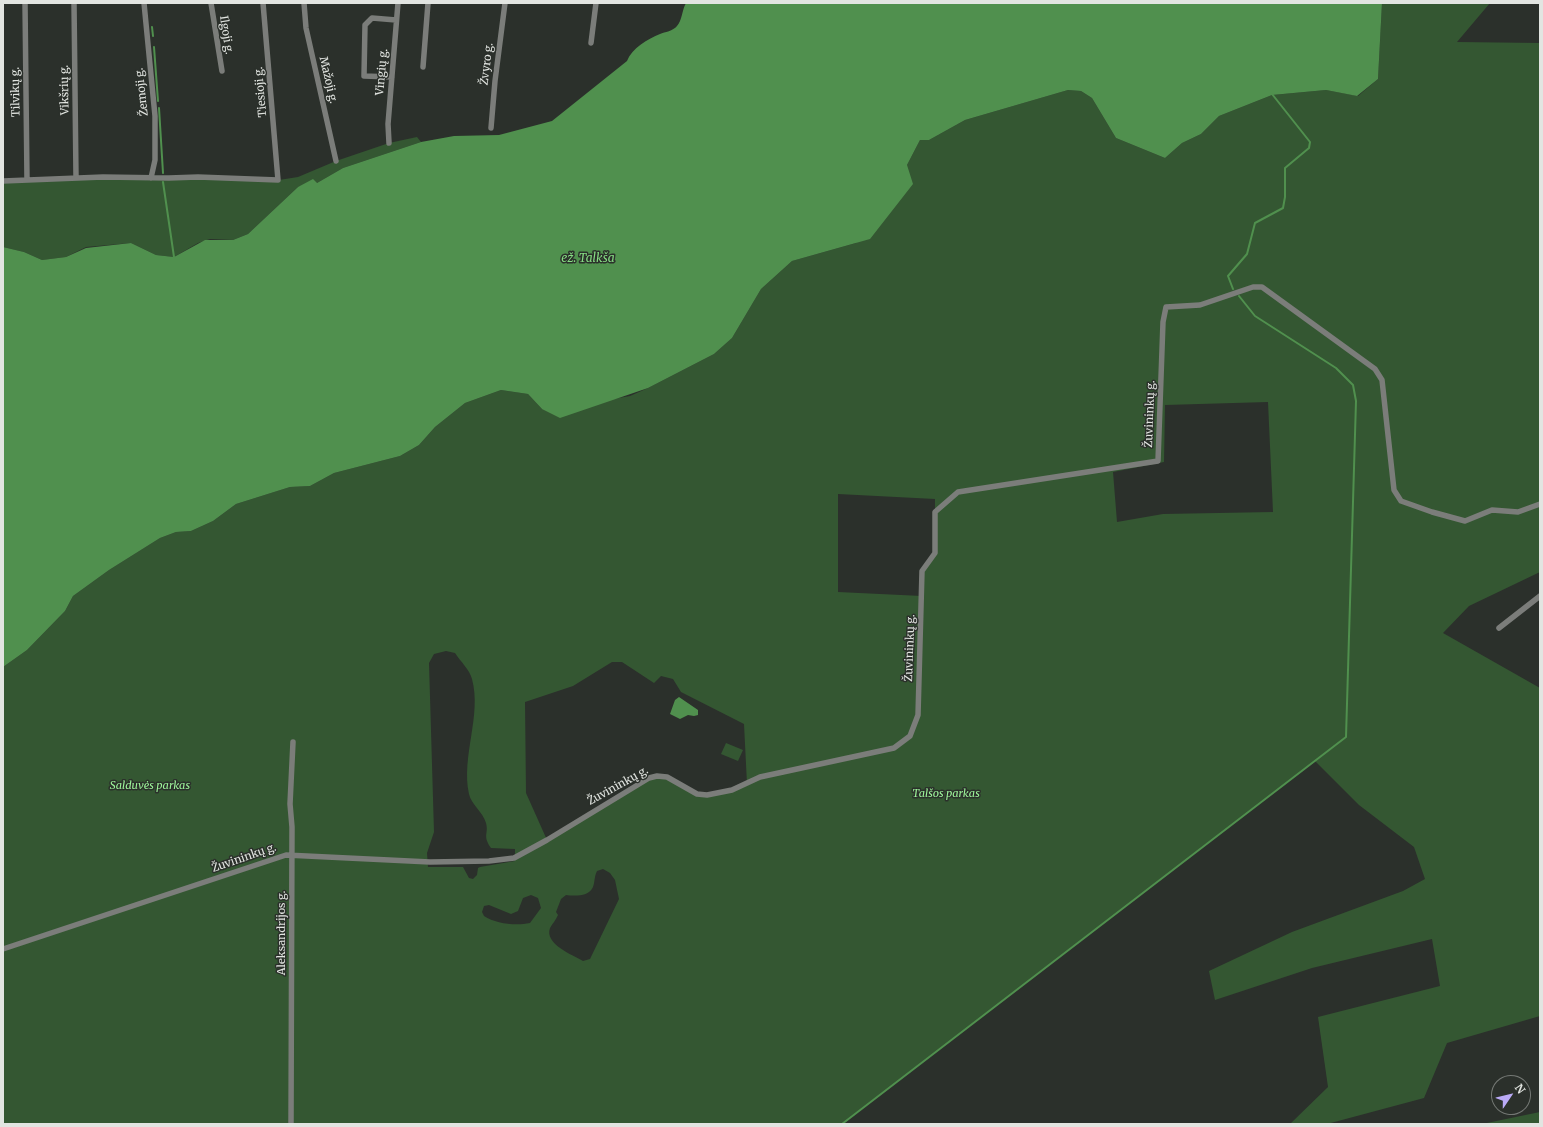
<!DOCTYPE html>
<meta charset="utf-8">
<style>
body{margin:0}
#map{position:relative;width:1543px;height:1127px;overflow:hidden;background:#2b302b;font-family:Merriweather,serif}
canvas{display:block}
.frame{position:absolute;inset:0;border:4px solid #e2e5e1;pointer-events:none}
.north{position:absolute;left:1491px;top:1075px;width:40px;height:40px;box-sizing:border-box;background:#2b302b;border:1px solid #747874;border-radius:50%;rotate:55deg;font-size:11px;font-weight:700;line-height:16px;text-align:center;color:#e2e5e1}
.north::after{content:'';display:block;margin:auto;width:14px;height:18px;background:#baaaf6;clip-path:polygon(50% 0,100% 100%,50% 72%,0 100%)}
</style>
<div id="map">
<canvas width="1543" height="1127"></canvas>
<div class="frame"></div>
<div class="north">N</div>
</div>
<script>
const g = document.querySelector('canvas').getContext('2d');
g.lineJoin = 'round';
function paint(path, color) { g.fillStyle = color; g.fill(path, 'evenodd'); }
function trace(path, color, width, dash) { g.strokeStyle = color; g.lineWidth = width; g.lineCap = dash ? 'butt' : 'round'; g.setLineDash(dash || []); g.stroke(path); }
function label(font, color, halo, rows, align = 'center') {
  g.font = font + ' Merriweather,serif'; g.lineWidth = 3; g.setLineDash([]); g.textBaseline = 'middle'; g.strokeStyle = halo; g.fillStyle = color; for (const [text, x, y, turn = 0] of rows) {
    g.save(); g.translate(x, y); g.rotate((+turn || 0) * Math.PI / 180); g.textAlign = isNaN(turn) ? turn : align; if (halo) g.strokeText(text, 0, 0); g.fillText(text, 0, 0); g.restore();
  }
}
const green = new Path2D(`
 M1382 3H1490L1457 42 1540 43V572L1469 606 1443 633 1540 688V1016L1447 1043 1424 1098 1327 1124H1290L1328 1087 1318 1017 1440 986 1432 939 1312 968 1215 1000 1209 971 1292 932 1403 891 1425 879 1414 847 1359 805 1315 761 842 1124H3V667L27 650 65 611 73 596 109 570 160 538 176 532 191 531 213 521 236 504 290 487 310 486 334 473 400 456 419 445 435 427 465 403 501 390 528 394 542 409 613 399 630 396 648 388 714 354 732 338 761 289 792 261 856 243 907 165 920 140H929L965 120 1068 90 1081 91 1092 98 1116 138 1165 158 1182 143 1201 134 1219 116 1272 95 1326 90 1358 96 1378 79ZM1268 402 1273 512 1163 514 1117 522 1113 472 1164 462 1165 405ZM838 494 935 499V553L922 571V596L838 592ZM446 651 455 653C460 661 470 670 472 679 482 716 461 756 469 794 471 804 483 812 486 823 489 834 482 835 491 848L515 849V861L480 867 478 868 477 875 473 879 469 878 463 867H428L427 853 434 832 429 663 434 654ZM612 662H622L654 683 661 676 673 679 681 692 744 724 747 784 707 795 685 788 667 777 649 778 547 840 526 793 525 702 573 686ZM603 869 610 873 615 880 619 899 590 959 583 961C573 955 544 944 550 928 552 924 556 920 558 915L556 912 561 899 566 895C574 896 589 897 593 887 595 882 594 877 597 871ZM531 895 538 898 541 908 530 923C516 926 496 924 484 916L482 912 484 906 489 905 511 914 518 911 523 898Z
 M417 137 421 142 343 168 317 183 298 187 248 234 233 240 210 239 198 243 174 257 156 255 131 243 86 247 66 257 42 260 24 252 3 247V181L76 177 279 180 298 177 336 161 389 143Z
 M726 743 743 750 738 761 721 754Z
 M1540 1112V1124H1482Z`);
const water = new Path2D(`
 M686 3H1382L1378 79 1357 96 1326 90 1272 95 1219 116 1201 134 1182 143 1165 158 1116 138 1092 98 1081 91 1068 90 965 120 929 140H920L907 165 913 184 870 239 792 261 761 289 732 338 714 354 648 388 560 418 542 409 528 394 501 390 465 403 435 427 419 445 400 456 334 473 310 486 290 487 236 504 213 521 191 531 176 532 160 538 109 570 73 596 65 611 27 650 3 667V247L24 252 42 260 66 257 86 248 131 243 156 255 174 257 205 240H233L248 234 298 187 313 179 317 183 343 168 421 142 454 136 499 135 552 121 627 61C632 48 648 39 660 34 665 32 673 31 677 26 682 21 682 10 686 3Z
 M679 697 698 710V715L694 716 688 715 680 719 670 714 675 700Z`);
const stream = new Path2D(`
 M152 27 153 36
 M154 47 158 101
 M159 108 163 173
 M163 182 174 257
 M1233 289 1228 276 1247 254 1255 223 1283 208 1285 197V168L1309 148 1310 142 1272 94
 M842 1124 1346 737 1356 401 1353 385 1336 368 1255 316 1239 296`);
const street = new Path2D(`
 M25 3 27 180
 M74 3 76 177
 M144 3 155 116V160L151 178
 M211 3 222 71
 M304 3 306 28 336 161
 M591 43 596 3
 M423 67 428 3
 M392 77 364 76 365 25 372 18 396 20
 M491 128 495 81 505 3
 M389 143 388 124 398 3
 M3 181 103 177 169 178 198 177 278 180 263 3
 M1499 628 1540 596
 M3 949 286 855 430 862 489 861 514 858 547 840 649 778 657 776 667 777 697 794 707 795 732 790 760 777 894 748 910 736 918 715 922 571 935 553V512L958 492 1158 461 1163 322 1166 307 1200 305 1253 287H1262L1375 369 1382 380 1394 490 1401 501 1432 512 1465 521 1492 510 1518 512 1540 504
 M291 1124 292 827 290 804 293 742`);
const streetNames = [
 ["Ilgoji g.",226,35,81],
 ["Žvyro g.",487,64,-83],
 ["Vingių g.",382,72,-85],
 ["Mažoji g.",328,80,77],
 ["Vikšrių g.",65,90,-91],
 ["Tilvikų g.",16,92,-91],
 ["Žemoji g.",142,92,-96],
 ["Tiesioji g.",261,92,-95],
 ["Žuvininkų g.",1150,414,-88],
 ["Žuvininkų g.",910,648,-88],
 ["Žuvininkų g.",618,786,-29],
 ["Žuvininkų g.",244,858,-19],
 ["Aleksandrijos g.",282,933,-90]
];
const parkNames = [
 ["Salduvės parkas",150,786],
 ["Talšos parkas",946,794]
];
const waterNames = [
 ["ež. Talkša",588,259]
];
paint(green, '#345732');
paint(water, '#50904e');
trace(stream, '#50904e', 2);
trace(street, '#7b7d7a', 5.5);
label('11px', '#e2e5e1', '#2b302b', streetNames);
label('italic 11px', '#9df59a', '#2b302b', parkNames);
label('italic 12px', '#86dd83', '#2b302b', waterNames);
</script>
